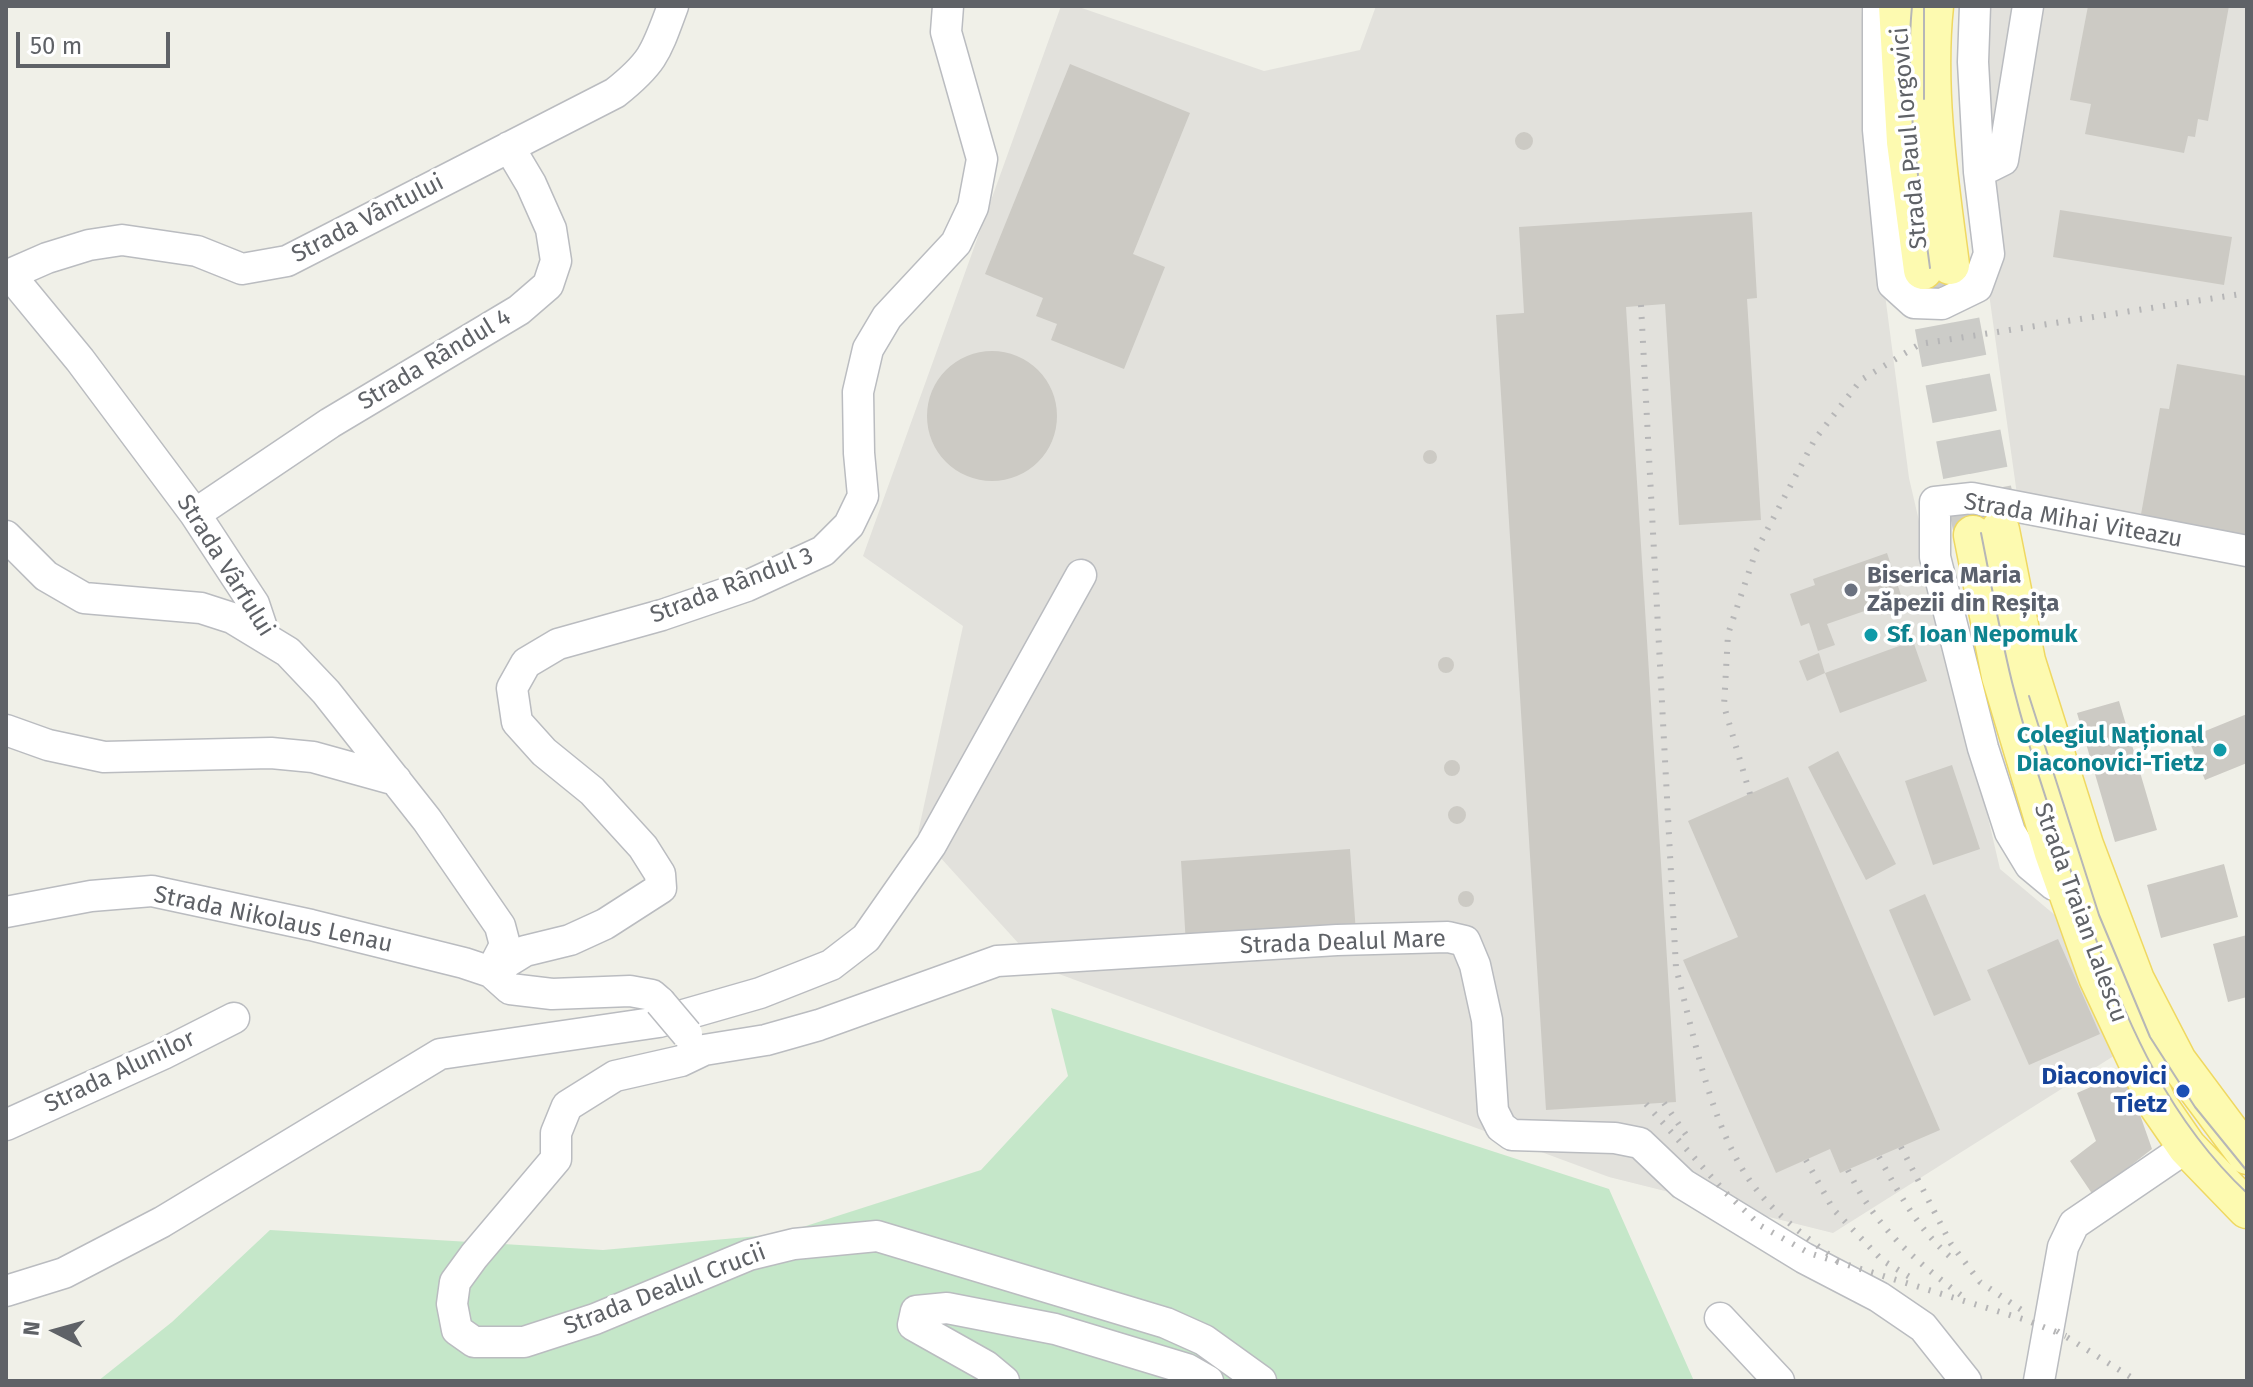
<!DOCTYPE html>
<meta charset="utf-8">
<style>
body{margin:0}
#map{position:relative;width:2253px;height:1387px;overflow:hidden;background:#f0f0e8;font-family:"Fira Sans",sans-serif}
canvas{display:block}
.frame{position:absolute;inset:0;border:8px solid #5f6267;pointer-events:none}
.north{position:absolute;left:16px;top:1291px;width:80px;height:80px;-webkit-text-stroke:6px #fff;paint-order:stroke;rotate:276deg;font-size:22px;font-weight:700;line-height:32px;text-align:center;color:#5f6267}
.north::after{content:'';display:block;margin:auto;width:28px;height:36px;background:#5f6267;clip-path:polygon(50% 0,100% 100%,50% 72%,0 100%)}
.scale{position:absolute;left:16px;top:32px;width:154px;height:36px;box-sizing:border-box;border:4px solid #5f6267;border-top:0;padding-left:10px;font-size:24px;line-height:28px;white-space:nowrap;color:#5f6267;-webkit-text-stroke:6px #fff;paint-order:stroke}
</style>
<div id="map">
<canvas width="2253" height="1387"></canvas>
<div class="frame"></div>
<div class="north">N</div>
<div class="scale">50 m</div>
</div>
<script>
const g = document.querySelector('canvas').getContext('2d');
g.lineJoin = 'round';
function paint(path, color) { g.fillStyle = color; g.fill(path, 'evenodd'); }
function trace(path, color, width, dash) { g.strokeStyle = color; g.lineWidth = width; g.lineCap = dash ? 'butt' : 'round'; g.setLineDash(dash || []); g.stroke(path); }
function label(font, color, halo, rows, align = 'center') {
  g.font = font + ' "Fira Sans",sans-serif'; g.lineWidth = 7; g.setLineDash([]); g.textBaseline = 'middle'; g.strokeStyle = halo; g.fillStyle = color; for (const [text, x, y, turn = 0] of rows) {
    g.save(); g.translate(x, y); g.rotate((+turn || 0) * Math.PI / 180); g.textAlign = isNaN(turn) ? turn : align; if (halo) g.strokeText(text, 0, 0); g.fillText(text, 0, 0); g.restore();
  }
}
const industrial = new Path2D(`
 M1061 6H1076L1264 71 1360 50 1376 6H1861L1878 241 1909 478 2000 869 2062 921 2120 1052 1833 1233 1609 1177 1040 967 918 833 963 626 863 556Z
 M1970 6H2247V551L2019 509 1963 107Z`);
const green = new Path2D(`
 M1051 1008 1609 1189 1694 1381H98L172 1322 270 1230 603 1250 781 1234 981 1170 1068 1076Z`);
const building = new Path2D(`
 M2088 6H2229L2208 121 2198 119 2195 137 2188 136 2184 153 2085 134 2091 104 2070 100Z
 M1070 64 1190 113 1133 254 1165 267 1124 369 1051 340 1057 324 1036 316 1043 298 985 274Z
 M1515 141a9 9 0 1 1 18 0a9 9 0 1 1-18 0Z
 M2060 210 2232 237 2224 285 2053 257Z
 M1752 212 1757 298 1747 299 1761 520 1679 525 1665 304 1626 307 1676 1102 1546 1110 1496 315 1524 313 1519 227Z
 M927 416a65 65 0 1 1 130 0a65 65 0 1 1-130 0Z
 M2177 364 2247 376V539L2140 520 2160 408 2169 409Z
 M1423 457a7 7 0 1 1 14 0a7 7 0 1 1-14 0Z
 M1887 553 1902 598 1827 624 1835 645 1818 651 1809 623 1801 626 1790 594 1815 585 1813 579Z
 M1913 641 1927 681 1840 713 1825 673Z
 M1819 653 1825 673 1807 681 1799 661Z
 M1438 665a8 8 0 1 1 16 0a8 8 0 1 1-16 0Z
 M2119 701 2157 830 2115 842 2077 713Z
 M2247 714V763L2205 780 2188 738Z
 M1838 751 1896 864 1866 880 1808 767Z
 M1444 768a8 8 0 1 1 16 0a8 8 0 1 1-16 0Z
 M1952 765 1980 849 1933 865 1905 781Z
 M1788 777 1940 1130 1840 1173 1830 1149 1776 1173 1683 960 1738 937 1688 821Z
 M1448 815a9 9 0 1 1 18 0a9 9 0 1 1-18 0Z
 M1350 849 1356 933 1186 945 1181 861Z
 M2224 864 2238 917 2161 938 2147 885Z
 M1458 899a8 8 0 1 1 16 0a8 8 0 1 1-16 0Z
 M1925 894 1971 1000 1934 1016 1889 910Z
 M2247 935V997L2228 1002 2213 944Z
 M2058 939 2100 1034 2029 1065 1987 970Z
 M2125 1072 2152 1149 2093 1195 2070 1161 2096 1141 2077 1093Z`);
const majorTunnel = new Path2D(`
 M1950 265 2000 530
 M1923 270 1973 534`);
const minor = new Path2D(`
 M1878 6V130L1893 284 1914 303 1942 304 1977 287 1989 254 1979 172 1973 62 1975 6
 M1979 172 2003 160 2028 6
 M10 275 80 360 195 514 254 604 265 637
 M6 276 47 258 89 245 122 240 197 251 242 269 287 261 615 93C654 62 656 52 673 6
 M195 514 330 423 519 310 548 285 556 261 551 229 531 184 509 147
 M6 536 46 576 84 598 201 608 232 618 288 652 326 692 427 820 500 926 505 945 491 972
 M6 730 48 745 104 757 271 753 313 757 396 780
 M2066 886 2054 885 2030 865 2010 832 1983 748 1935 557V502L1972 498 2247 551
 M6 912 91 896 152 891 311 925 464 963 491 972 510 989 552 994 630 991 652 995 660 1002
 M491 972 525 951 570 940 605 924 661 888 660 874 643 847 592 791 544 752 517 722 512 688 526 663 558 644 662 615 747 586 823 551 849 525 863 496 859 453 858 392 868 349 887 317 956 243 973 207 982 159 946 32 948 6
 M6 1125 163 1054 234 1018
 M6 1291 64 1273 162 1222 440 1054 659 1022 760 993 831 965 866 938 931 845 1081 575
 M1720 1318 1779 1381
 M1004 1381 986 1366 913 1325 916 1311 947 1308 1055 1329 1187 1369 1208 1381
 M1261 1381 1204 1340 1166 1323 877 1236 794 1244 749 1255 595 1319 524 1342H474L457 1330 452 1304 455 1282 474 1256 556 1159V1133L567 1106 615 1076 681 1061 704 1050 766 1040 819 1025 997 961 1337 940 1448 937 1465 941 1475 965 1487 1020 1493 1111 1501 1127 1512 1135 1615 1138 1640 1143 1683 1184 1804 1258 1879 1297 1923 1327 1966 1381
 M2039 1381 2063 1247 2074 1224 2187 1147`);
const major = new Path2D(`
 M1898 6 1906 142 1923 270
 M1934 6C1925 89 1939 182 1950 265
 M2000 530 2026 661 2084 845 2135 980 2177 1061 2247 1155
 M1973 535 2001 676 2054 853 2098 977 2158 1105 2187 1147 2247 1209`);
const tram = new Path2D(`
 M1912 6C1904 89 1919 185 1930 268
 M1924 99V6
 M1981 533C1991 583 2000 633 2012 682 2033 766 2062 848 2092 929 2129 1027 2169 1120 2247 1193
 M2029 696 2099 915 2150 1037 2195 1107 2247 1171`);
const rail = new Path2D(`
 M1641 305 1676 968C1695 1039 1713 1140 1761 1195 1783 1221 1813 1242 1840 1263
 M1750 794 1724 706 1728 634 1756 551 1815 439 1861 380 1920 344 2247 293
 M1664 1103 1689 1139
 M1646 1104 1725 1192 1761 1226 1809 1253 2026 1320 2066 1336
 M1901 1147 1951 1244 1980 1282 2026 1313
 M1879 1157C1901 1197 1919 1231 1955 1261
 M1806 1160 1833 1209 1882 1260 1913 1279
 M1848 1170C1876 1228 1912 1258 1962 1296
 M2057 1331 2137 1381`);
const minorBridge = new Path2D(`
 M660 1002 687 1034`);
const markers = [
 [1851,590,8,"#6b7280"],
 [1871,635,8,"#0f9aa8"],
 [2220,750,8,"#0f9aa8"],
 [2183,1091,8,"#1a4fb4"]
];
const streetNames = [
 ["Strada Paul Iorgovici",1910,138,-95],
 ["Strada Vântului",368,219,-27],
 ["Strada Rândul 4",435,360,-31],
 ["Strada Mihai Viteazu",2073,521,10],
 ["Strada Vârfului",225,566,58],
 ["Strada Rândul 3",732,586,-21],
 ["Strada Traian Lalescu",2080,913,70],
 ["Strada Nikolaus Lenau",273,920,12],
 ["Strada Dealul Mare",1343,943,-2],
 ["Strada Alunilor",120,1072,-25],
 ["Strada Dealul Crucii",665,1290,-21]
];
const worshipNames = [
 ["Biserica Maria",1867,576],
 ["Zăpezii din Reșița",1867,604]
];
const cultureNames = [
 ["Sf. Ioan Nepomuk",1887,635],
 ["Colegiul Național",2204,736,"right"],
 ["Diaconovici-Tietz",2204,764,"right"]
];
const transitNames = [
 ["Diaconovici",2167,1077],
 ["Tietz",2167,1105]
];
paint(industrial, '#e2e1dc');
paint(green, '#c5e7c9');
paint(building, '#cccac4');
trace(majorTunnel, '#ccccc8', 38, [38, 19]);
trace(minor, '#babcc0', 33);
trace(major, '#efd862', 41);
trace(minor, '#fff', 30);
trace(major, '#fdfab0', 38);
trace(tram, '#b6b6b7', 2);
trace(rail, '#b6b6b7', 6, [2, 10]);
trace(minorBridge, '#babcc0', 33, []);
trace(minorBridge, '#fff', 30);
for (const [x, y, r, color] of markers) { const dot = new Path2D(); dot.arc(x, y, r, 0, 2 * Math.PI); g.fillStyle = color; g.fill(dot); trace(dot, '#fff', 3); }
label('24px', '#5f6267', '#fff', streetNames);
label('bold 24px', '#5b616d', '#fff', worshipNames, 'left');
label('bold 24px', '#0d838f', '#fff', cultureNames, 'left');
label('bold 24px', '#164399', '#fff', transitNames, 'right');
</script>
